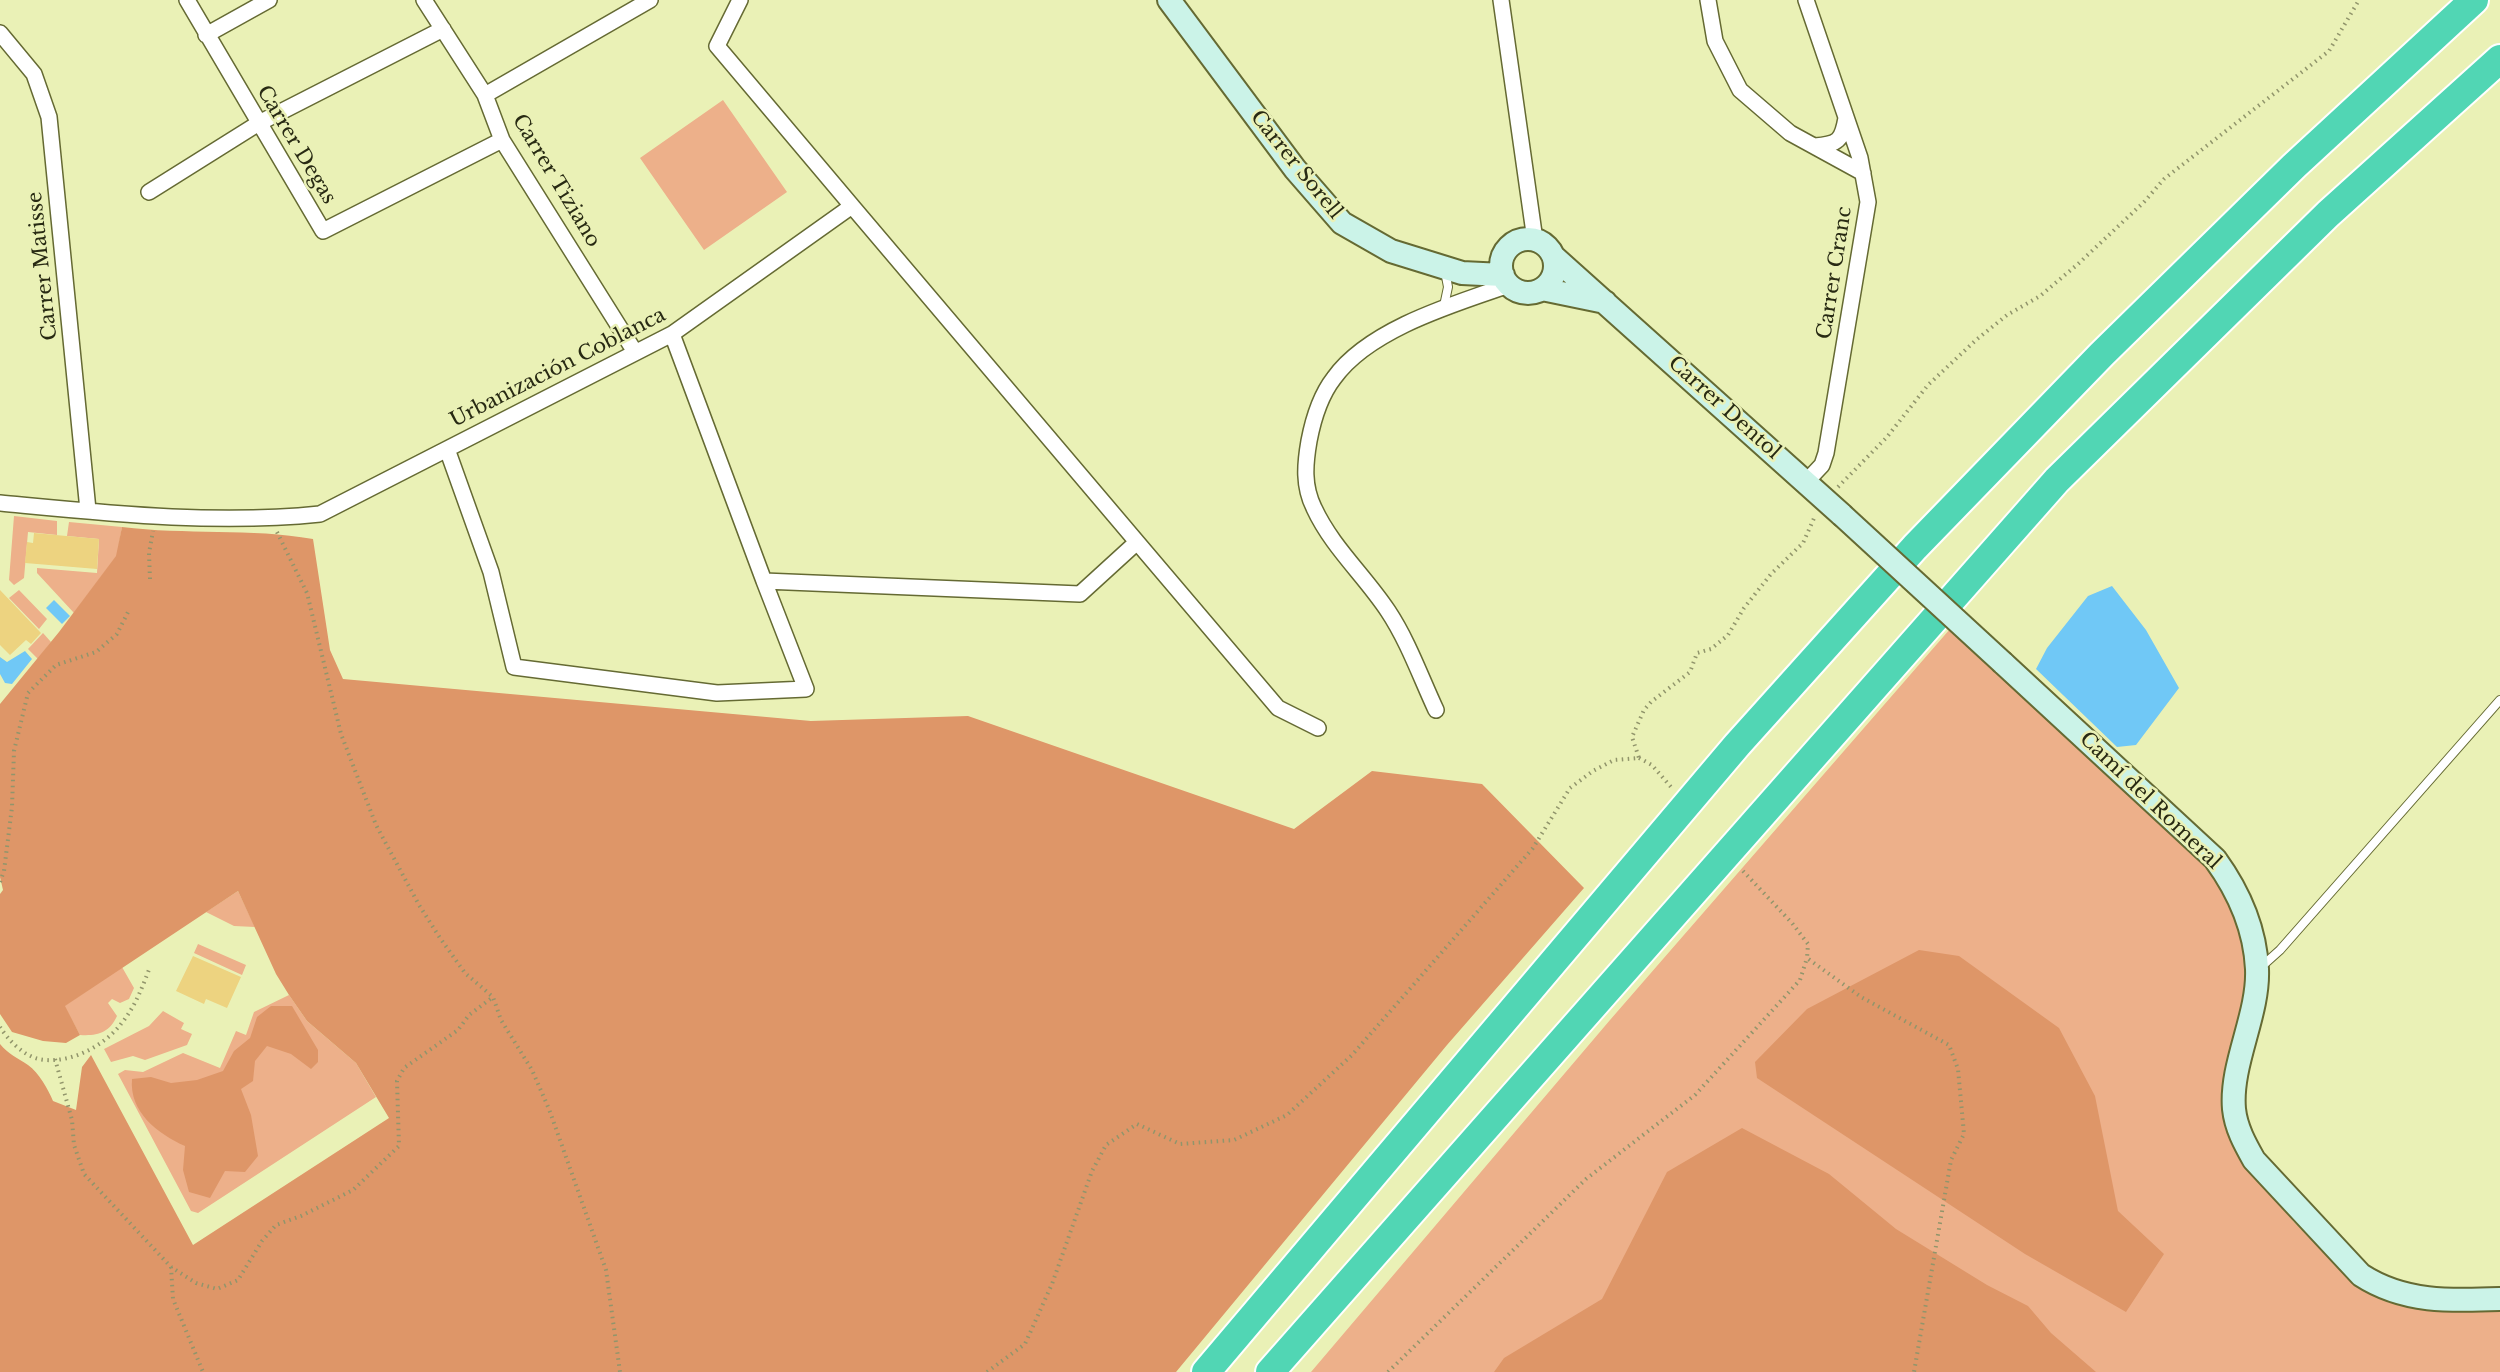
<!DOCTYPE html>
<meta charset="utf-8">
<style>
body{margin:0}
canvas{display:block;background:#eaf1b6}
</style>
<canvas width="2500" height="1372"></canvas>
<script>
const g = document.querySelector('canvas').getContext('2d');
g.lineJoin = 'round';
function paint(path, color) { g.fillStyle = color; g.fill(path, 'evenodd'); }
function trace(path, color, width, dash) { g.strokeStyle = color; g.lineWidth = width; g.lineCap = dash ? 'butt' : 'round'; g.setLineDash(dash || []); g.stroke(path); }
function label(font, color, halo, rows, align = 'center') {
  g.font = font + ' "Libre Baskerville",serif'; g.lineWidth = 5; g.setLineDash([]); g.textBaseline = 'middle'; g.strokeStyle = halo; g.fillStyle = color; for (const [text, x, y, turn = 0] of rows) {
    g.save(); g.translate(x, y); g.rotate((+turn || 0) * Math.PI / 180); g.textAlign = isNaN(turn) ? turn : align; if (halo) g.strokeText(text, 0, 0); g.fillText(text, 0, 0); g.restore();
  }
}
const green = new Path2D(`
 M723 100 787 192 704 250 640 158Z
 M14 516 57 521V535L28 532 24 578 14 585 9 580Z
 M69 522 122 527 117 556 74 613 37 573V568L97 573 99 539 67 536Z
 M19 590 47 619 39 629 9 598Z
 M1950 629 2195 853 2229 899 2244 947 2245 991 2225 1080 2261 1184 2294 1222 2346 1276 2387 1302 2439 1309H2500V1372H1311L1610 1020Z
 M43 633 51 642 38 659 28 649Z
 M238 891 255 927 234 926 206 912Z
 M198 944 246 965 242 975 194 953Z
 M122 967 134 988 129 999 120 1003 112 999 108 1003 117 1016C109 1033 98 1036 80 1035L64 1006Z
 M289 995 307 1021 356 1063 376 1097 198 1213 191 1211 118 1074 125 1070 143 1072 183 1053 220 1068 236 1031 246 1035 254 1012Z
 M163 1011 184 1023 181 1029 192 1034 187 1045 145 1060 133 1056 111 1062 104 1049 149 1026Z`);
const forest = new Path2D(`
 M122 527C185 535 251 528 313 539L330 650 343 679 811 721 968 716 1294 829 1372 771 1482 784 1584 888 1447 1045 1176 1372H0V1044C8 1054 18 1058 28 1065 39 1073 48 1089 53 1101L76 1110 82 1067 91 1055 193 1245 389 1118 356 1063 307 1021 289 995 276 974 238 891 65 1006 80 1035 66 1043 43 1041 12 1032 0 1014V894L3 890 0 877V704L59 632 116 556Z
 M1919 950 1959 956 2059 1028 2095 1096 2118 1211 2164 1254 2126 1312 2025 1254 1757 1078 1755 1062 1807 1009Z
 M271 1006H292L318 1050V1062L311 1069 291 1054 267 1046 255 1061 253 1081 241 1089 251 1115 258 1156 245 1172 225 1171 210 1198 189 1192 183 1170 185 1146C158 1134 129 1112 132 1079L151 1077 171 1083 197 1080 223 1071 234 1051 250 1038 257 1017Z
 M1742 1128 1829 1174 1896 1229 1987 1285 2028 1306 2051 1333 2096 1372H1494L1504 1358 1602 1299 1667 1172Z`);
const water = new Path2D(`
 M2112 586 2146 630 2179 688 2136 745 2117 747 2036 669 2047 648 2088 596Z
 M54 600 70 616 62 624 46 608Z
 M25 651 32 659 12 684 5 683 0 674V657L7 662Z`);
const building = new Path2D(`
 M34 533 99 539 97 569 25 563 27 542 33 543Z
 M0 590 41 633 31 644 26 640 10 655 0 645Z
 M193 956 241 977 227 1008 206 999 204 1004 176 991Z`);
const path = new Path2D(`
 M1838 487 1887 437 1928 385 1976 340 2007 315 2040 296 2078 264 2144 202 2164 179 2329 51 2359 0
 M277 532 307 593 341 734 376 825 419 905 440 938 465 973 493 997 501 1020 532 1070 549 1109 606 1270 620 1372
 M150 579 149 553 153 531
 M1639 758 1652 765 1671 787
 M1743 871 1792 923 1808 944 1807 958 1861 997 1949 1045 1958 1069 1964 1134 1951 1160 1914 1372
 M0 882 4 871 12 807 14 751 28 693 56 665 96 652 117 634 129 610
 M0 1027C8 1040 24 1056 39 1059 68 1065 103 1047 121 1024 135 1007 142 988 150 967
 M55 1059 72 1120 74 1145 84 1174 171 1267 196 1283 217 1289 238 1280 262 1241 276 1225 301 1216 353 1190 399 1146 397 1081 404 1068 458 1030 469 1015 493 997
 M171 1267 173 1299 203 1372
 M987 1372 1025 1344 1052 1284 1092 1171 1106 1145 1137 1124 1180 1144 1234 1140 1287 1115 1352 1055 1533 848 1570 788 1593 771 1614 760 1639 758 1632 737 1644 710 1651 702 1690 672 1697 653 1711 649 1728 635 1744 608 1771 574 1803 543 1815 516
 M1388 1372 1586 1179 1695 1095 1800 980 1807 958`);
const lane = new Path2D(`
 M1444 306 1448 287 1445 271
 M2261 967 2280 950 2500 700`);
const street = new Path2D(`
 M187 0 323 231 502 140
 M424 0 485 95 502 140 635 352
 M1501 0 1535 240
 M1708 0 1715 41 1740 90 1790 133 1863 173
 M0 33 34 74 49 117 88 510
 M206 35 269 0
 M485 95 650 0
 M1815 146C1838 144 1842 141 1846 118
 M149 192 259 123 443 29
 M672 334 764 581 1080 594 1137 542 852 206
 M447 449 491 572 514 667 717 693 806 689 764 581
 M1806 482 1822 465 1826 453 1868 202 1860 158 1806 0
 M0 503C106 513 214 525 320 514L672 334 852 206 717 46 740 0
 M1137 542 1278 708 1318 728
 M1436 710C1421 678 1408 641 1388 611 1365 576 1332 547 1314 508 1303 486 1305 464 1309 441 1313 420 1320 396 1334 378 1369 329 1454 304 1509 285`);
const secondary = new Path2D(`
 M1169 0 1295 169 1342 223 1391 251 1462 273 1503 275
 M1501 266a27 27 0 1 1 54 0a27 27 0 1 1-54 0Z
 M1554 257 1842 515
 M1542 289 1605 302
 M2003 663 2215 859C2239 892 2255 927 2257 969 2259 1015 2230 1064 2234 1109 2236 1128 2245 1144 2254 1160L2361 1275C2404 1303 2451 1301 2500 1299`);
const highway = new Path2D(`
 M1206 1372 1737 745 1915 547 2102 354 2294 166 2474 0
 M1270 1372 2057 480 2328 214 2500 59`);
const secondaryBridge = new Path2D(`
 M1842 515 2003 663`);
const streetNames = [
 ["Carrer Degas",296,145,59],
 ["Carrer Sorell",1296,165,51],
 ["Carrer Tiziano",556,181,59],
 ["Carrer Matisse",43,266,-96],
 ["Carrer Cranc",1835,273,-81],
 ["Urbanización Coblanca",558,368,-27],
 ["Carrer Dentol",1724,408,42],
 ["Camí del Romeral",2150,801,44]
];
paint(green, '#edb08a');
paint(forest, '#de9668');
paint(water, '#70c8f6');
paint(building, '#edd380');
trace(lane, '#656a33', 10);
trace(street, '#656a33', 18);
trace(secondary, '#656a33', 26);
trace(highway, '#fff', 32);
trace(path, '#91956b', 4, [1.5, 4.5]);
trace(lane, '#fff', 8);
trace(street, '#fff', 15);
trace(secondary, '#cbf3e8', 22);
trace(highway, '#51d6b4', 28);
trace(secondaryBridge, '#656a33', 26, []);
trace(secondaryBridge, '#cbf3e8', 22);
label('20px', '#282a13', '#eaf1b6', streetNames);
</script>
